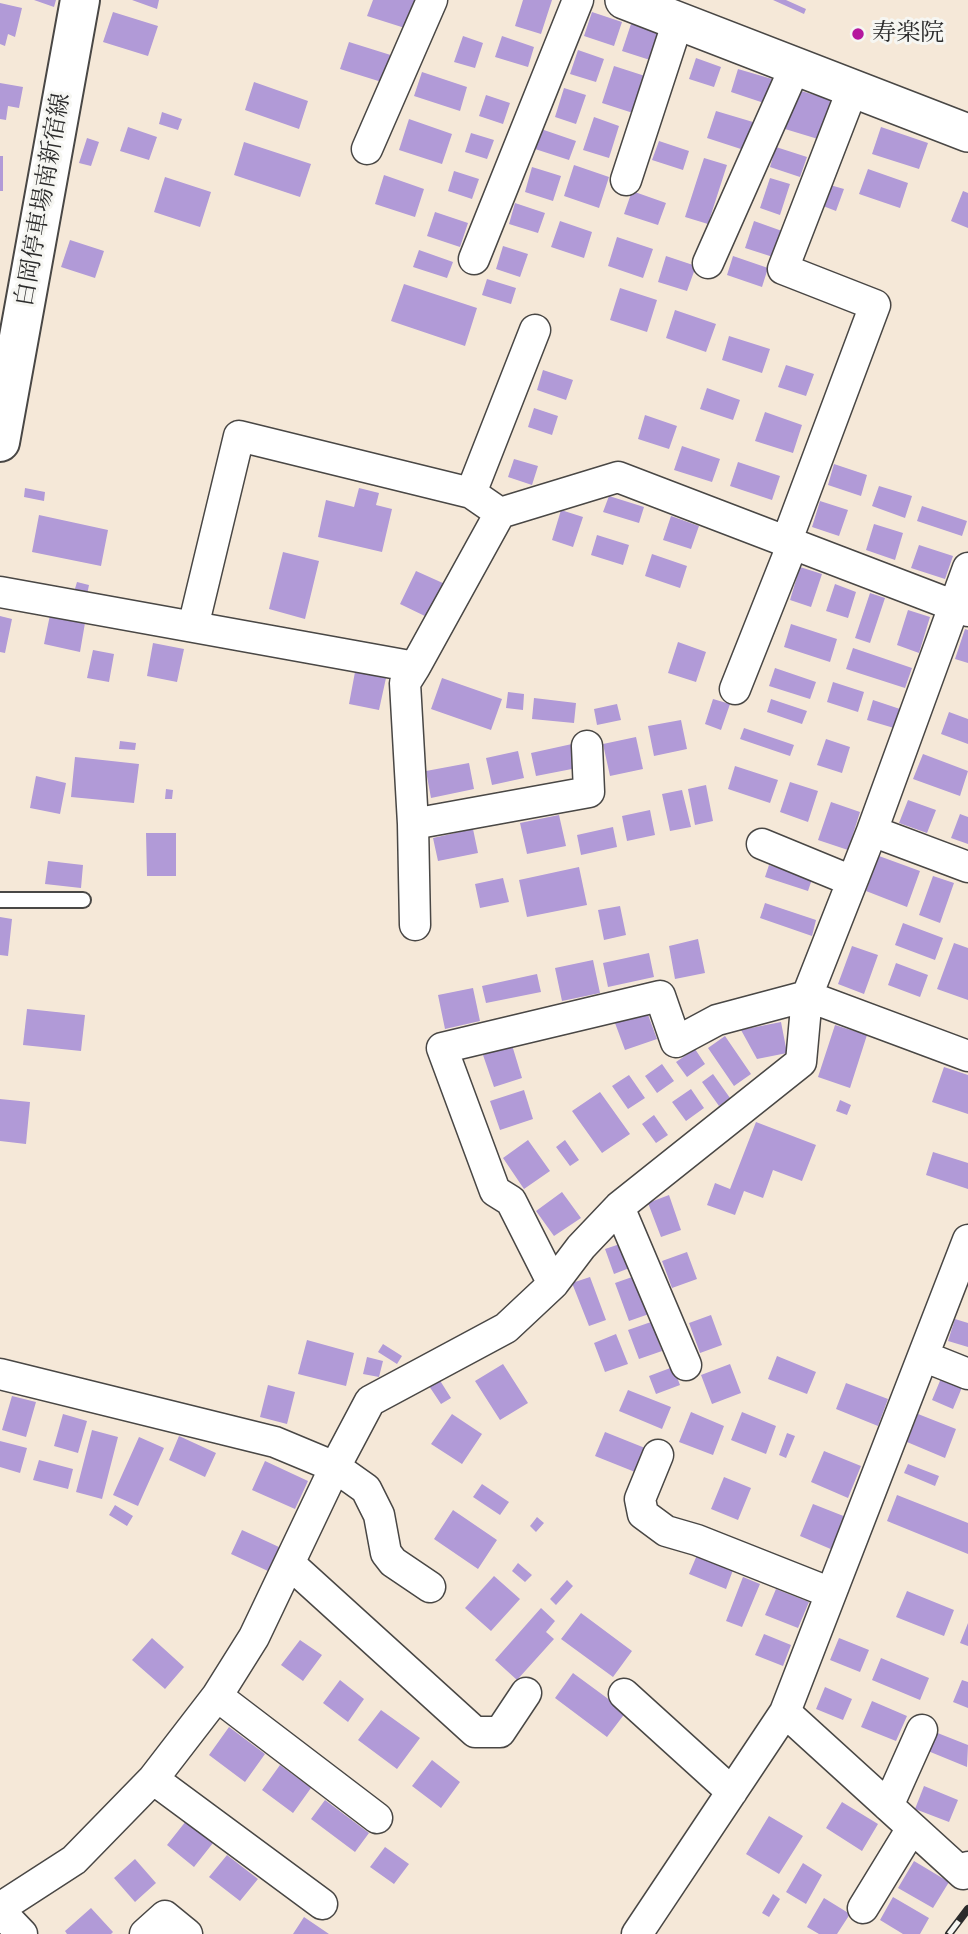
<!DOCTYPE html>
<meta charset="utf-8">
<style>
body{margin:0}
canvas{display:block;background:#f5e8d8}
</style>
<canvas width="968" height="1934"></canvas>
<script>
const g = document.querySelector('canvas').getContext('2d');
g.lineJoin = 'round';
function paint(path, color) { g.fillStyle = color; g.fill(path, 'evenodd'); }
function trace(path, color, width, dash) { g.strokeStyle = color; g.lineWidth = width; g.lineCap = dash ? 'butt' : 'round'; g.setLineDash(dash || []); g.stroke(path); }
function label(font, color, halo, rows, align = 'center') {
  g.font = font + ' Alegreya,"Noto Serif JP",serif'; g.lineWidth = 6; g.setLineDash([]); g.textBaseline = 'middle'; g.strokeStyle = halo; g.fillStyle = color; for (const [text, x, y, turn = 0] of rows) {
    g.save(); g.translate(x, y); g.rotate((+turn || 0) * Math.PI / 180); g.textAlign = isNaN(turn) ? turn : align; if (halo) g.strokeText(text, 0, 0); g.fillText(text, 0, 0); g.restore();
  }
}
const building = new Path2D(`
 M34 0H56L54 7Z
 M132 0H159L157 9Z
 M373 0H417L408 29 367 16Z
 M523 0H552L541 34 515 26Z
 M773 0H786L806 9 804 14Z
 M0 3 22 8 15 37 8 34 5 46 0 44Z
 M113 12 158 26 148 56 103 42Z
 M592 12 622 22 614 46 584 36Z
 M631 24 659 33 650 60 622 51Z
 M463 36 483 43 475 68 454 62Z
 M502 36 534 47 528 67 495 57Z
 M349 42 397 57 388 84 340 69Z
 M578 50 604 59 596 82 570 74Z
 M696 58 721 67 714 87 689 79Z
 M614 66 645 76 633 113 602 103Z
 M738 69 772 79 764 103 731 92Z
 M422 72 467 87 460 111 414 96Z
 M254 82 308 101 299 129 245 110Z
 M0 83 23 87 19 108 8 106 6 120 0 119Z
 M564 88 586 95 576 124 555 117Z
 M798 90 831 100 818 139 785 129Z
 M486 95 510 103 503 124 479 116Z
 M716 111 753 122 744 150 707 138Z
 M162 112 182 119 178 130 159 124Z
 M594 117 619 126 609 158 583 150Z
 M409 119 452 134 442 164 399 150Z
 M128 127 157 137 149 160 120 151Z
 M881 127 928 143 919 169 872 154Z
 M541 129 576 141 569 160 535 149Z
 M471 133 494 140 487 159 465 152Z
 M87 138 99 142 91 166 79 163Z
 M659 141 689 151 683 170 652 160Z
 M244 142 311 164 300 197 234 175Z
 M776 147 807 157 800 177 770 167Z
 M0 156H3V191H0Z
 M704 158 727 165 708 224 685 217Z
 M574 165 609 177 599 208 564 196Z
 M532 167 561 176 553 201 525 192Z
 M868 169 908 183 900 208 859 194Z
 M454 171 479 179 472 199 448 191Z
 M384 175 424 189 415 217 375 204Z
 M165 177 211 192 200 227 154 212Z
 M770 178 790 184 780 215 760 208Z
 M830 185 844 189 836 211 823 206Z
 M632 191 666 203 658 225 624 214Z
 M963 191 968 193V228L951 221Z
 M515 203 545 213 538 233 509 224Z
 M435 212 468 223 460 247 427 236Z
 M560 221 592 232 584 258 551 247Z
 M754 221 782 231 773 257 745 248Z
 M617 237 653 249 643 278 608 266Z
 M70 240 104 251 95 278 61 267Z
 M503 246 528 254 520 277 496 269Z
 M419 250 453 262 447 278 413 267Z
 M666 256 696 266 687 291 658 282Z
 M733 256 768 268 762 287 727 275Z
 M487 279 516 288 511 304 482 295Z
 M404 284 477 308 465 346 391 321Z
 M620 288 657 300 647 332 610 320Z
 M675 310 716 324 706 352 666 338Z
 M729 336 770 349 762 373 722 360Z
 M786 365 814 374 806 396 778 387Z
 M543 370 573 380 566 400 537 390Z
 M707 388 740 400 733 420 700 409Z
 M534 408 558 416 552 435 528 427Z
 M765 412 802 425 793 453 755 441Z
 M645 415 677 426 669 449 638 439Z
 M682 446 720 459 712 482 674 470Z
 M514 459 538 466 532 485 508 477Z
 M738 462 780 476 772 500 730 486Z
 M834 464 867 475 861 496 828 485Z
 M879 486 912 496 905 518 872 506Z
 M25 488 45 492 44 501 24 497Z
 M359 488 379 493 376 505 392 509 382 552 318 537 326 500 354 507Z
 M609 496 644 507 639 523 603 512Z
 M820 501 848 510 839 536 812 527Z
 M922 506 967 521 962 536 917 521Z
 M561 510 583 517 573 547 552 540Z
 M39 515 108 530 101 566 32 552Z
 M671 516 699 526 691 549 663 540Z
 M874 524 903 533 895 560 866 550Z
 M597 535 629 545 623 565 591 555Z
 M919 545 953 556 945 579 911 568Z
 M283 552 319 561 305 619 269 609Z
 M652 554 687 566 680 588 645 576Z
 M800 567 822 574 811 607 790 600Z
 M416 571 445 584 429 618 400 604Z
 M77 582 89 585 87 595 74 592Z
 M835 584 856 592 848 618 826 611Z
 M870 593 885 598 870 643 855 638Z
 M908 610 930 617 919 653 897 645Z
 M50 615 85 623 80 652 44 644Z
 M0 616 12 619 5 653 0 652Z
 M791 624 837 639 830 662 784 647Z
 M965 629 968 630V663L955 659Z
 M678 642 706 652 696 682 668 673Z
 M153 643 184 649 177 682 147 676Z
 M853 648 912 668 905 688 846 669Z
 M93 650 114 654 109 682 87 678Z
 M775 668 816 682 810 699 769 686Z
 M355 672 386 678 379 710 349 704Z
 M442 678 502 699 491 730 431 709Z
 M833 682 864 692 858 712 827 702Z
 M508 692 524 694 523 710 506 708Z
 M534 698 576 703 574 723 532 719Z
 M713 699 730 704 721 730 705 724Z
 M771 699 807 711 802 724 767 712Z
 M873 700 900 709 894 728 867 720Z
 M617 704 621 720 597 725 594 709Z
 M949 712 968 719V744L941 734Z
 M681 720 687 749 654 756 648 726Z
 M744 728 794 745 790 756 740 739Z
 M636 737 643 769 610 776 603 744Z
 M826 739 850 747 842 773 817 765Z
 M120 741 136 743 135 750 119 749Z
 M572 744 577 768 536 776 531 753Z
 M518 751 524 778 492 785 486 758Z
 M923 754 968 771 960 796 913 779Z
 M75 757 139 764 134 803 71 797Z
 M469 763 474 789 431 798 426 771Z
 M735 766 778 780 770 803 728 789Z
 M36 776 66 783 60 814 30 808Z
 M790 782 818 791 808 822 780 812Z
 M706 785 713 821 695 825 688 789Z
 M166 789 173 790 172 799H165Z
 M682 790 691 827 670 831 662 794Z
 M908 800 936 810 927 833 899 823Z
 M831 802 860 812 848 850 818 840Z
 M650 810 655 835 627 841 622 816Z
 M960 814 968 817V844L951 838Z
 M559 815 566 846 527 854 520 823Z
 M613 827 617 847 581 855 577 835Z
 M473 829 478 853 438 861 433 838Z
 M146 833H176V876H147Z
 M879 856 920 871 907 907 866 891Z
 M48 861 83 865 81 888 45 884Z
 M769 865 812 879 808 891 765 877Z
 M579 867 587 905 527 917 519 880Z
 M933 876 954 883 940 923 919 915Z
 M503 878 509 902 480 908 475 884Z
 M765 903 816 920 812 936 760 918Z
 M620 906 626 935 604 940 598 910Z
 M0 917 12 919 8 956 0 955Z
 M903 923 943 938 935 960 895 945Z
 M698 939 705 973 675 979 669 946Z
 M954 943 968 948V1000L937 989Z
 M852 946 878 955 864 994 838 984Z
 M649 953 654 977 608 987 603 963Z
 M593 960 600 993 562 1001 555 968Z
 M896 963 928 975 920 997 888 985Z
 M537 974 541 992 486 1003 482 986Z
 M473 988 480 1021 445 1029 438 995Z
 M27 1009 85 1015 81 1051 23 1045Z
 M647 1012 657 1039 625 1050 615 1023Z
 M781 1022 787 1053 757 1059 741 1030Z
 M835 1025 867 1035 850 1088 818 1077Z
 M725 1036 751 1074 734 1086 708 1048Z
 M512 1045 522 1078 494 1087 483 1055Z
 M695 1049 705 1064 687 1077 676 1062Z
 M662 1064 674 1081 657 1093 645 1076Z
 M944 1067 968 1075V1114L932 1102Z
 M713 1074 730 1098 719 1106 702 1082Z
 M629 1075 645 1098 628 1109 612 1086Z
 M691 1089 704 1108 686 1121 672 1102Z
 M524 1090 533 1119 500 1130 490 1101Z
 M600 1092 630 1134 602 1153 572 1111Z
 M0 1099 30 1102 26 1144 0 1141Z
 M840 1100 851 1105 847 1115 836 1111Z
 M654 1115 668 1135 656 1143 642 1124Z
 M756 1122 816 1145 802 1181 773 1170 763 1198 744 1191 735 1215 707 1205 715 1183 730 1189Z
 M528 1140 550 1171 524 1189 503 1158Z
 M565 1140 579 1160 570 1166 556 1147Z
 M933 1152 968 1163V1189L926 1175Z
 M562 1192 581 1218 554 1236 536 1211Z
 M669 1195 681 1230 661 1237 648 1203Z
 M623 1243 632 1267 614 1274 605 1249Z
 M687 1252 697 1279 672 1288 662 1261Z
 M635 1276 649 1314 629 1321 615 1283Z
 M590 1277 606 1320 589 1326 572 1283Z
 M711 1315 722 1345 700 1353 689 1323Z
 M955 1319 968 1323V1347L948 1341Z
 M651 1322 662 1351 639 1359 628 1330Z
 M616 1334 628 1364 605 1372 594 1343Z
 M307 1340 354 1353 346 1386 298 1374Z
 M383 1344 402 1356 397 1364 378 1352Z
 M777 1356 816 1372 807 1394 768 1379Z
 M367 1357 383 1361 379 1377 363 1374Z
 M503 1364 528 1403 500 1420 475 1381Z
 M730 1364 741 1393 712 1404 701 1375Z
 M673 1367 680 1385 656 1394 649 1376Z
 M942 1376 963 1385 953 1409 932 1400Z
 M439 1379 451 1398 441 1404 429 1386Z
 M846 1383 888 1399 878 1426 836 1409Z
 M268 1385 295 1392 287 1424 260 1417Z
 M628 1390 671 1407 662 1429 619 1411Z
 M12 1396 36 1402 26 1437 2 1430Z
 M691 1412 724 1426 713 1455 679 1442Z
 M742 1412 776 1426 766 1454 731 1440Z
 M63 1414 87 1421 78 1453 54 1446Z
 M452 1414 482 1434 462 1464 431 1444Z
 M918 1414 956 1429 945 1458 907 1442Z
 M92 1430 118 1437 102 1499 76 1492Z
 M605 1432 645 1448 635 1472 595 1456Z
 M787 1433 795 1436 786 1458 779 1455Z
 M179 1436 216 1453 205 1477 169 1460Z
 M139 1437 164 1448 138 1506 113 1495Z
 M0 1441 27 1448 20 1473 0 1467Z
 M824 1451 861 1466 848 1498 811 1482Z
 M39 1460 73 1469 68 1489 33 1480Z
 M265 1461 308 1481 295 1509 252 1490Z
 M908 1464 939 1476 935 1486 904 1473Z
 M724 1477 751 1488 738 1520 711 1509Z
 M482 1484 509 1502 500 1515 473 1497Z
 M897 1495 968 1523V1554L887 1521Z
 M813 1504 846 1517 833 1550 800 1536Z
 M115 1505 133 1516 127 1526 109 1515Z
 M453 1510 497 1540 478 1569 434 1539Z
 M537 1517 544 1523 536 1532 530 1526Z
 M242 1530 279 1547 268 1571 231 1554Z
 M697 1555 733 1570 726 1589 689 1574Z
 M518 1563 532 1575 525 1582 512 1571Z
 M494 1576 520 1599 491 1631 465 1608Z
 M743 1577 760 1584 742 1627 726 1621Z
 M567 1580 573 1586 556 1605 550 1599Z
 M776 1589 809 1602 798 1628 765 1615Z
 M907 1591 954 1610 944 1636 896 1617Z
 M541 1608 555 1621 546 1632 554 1639 517 1680 495 1660Z
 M581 1613 632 1651 613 1677 561 1639Z
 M968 1623V1646L960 1643Z
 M764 1634 791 1645 783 1666 755 1655Z
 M152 1638 184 1667 165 1689 132 1660Z
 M839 1638 869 1650 860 1672 830 1660Z
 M300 1640 322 1655 303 1681 281 1665Z
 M881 1658 929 1678 920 1700 872 1680Z
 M573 1673 626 1712 607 1737 555 1698Z
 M340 1680 364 1699 348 1722 323 1703Z
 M962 1680 968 1682V1708L953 1702Z
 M825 1687 852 1699 843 1720 816 1709Z
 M872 1701 907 1716 896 1741 861 1727Z
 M381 1710 420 1738 397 1769 358 1740Z
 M229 1727 265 1754 245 1782 209 1755Z
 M935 1732 968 1745 967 1767 928 1751Z
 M432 1760 460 1782 441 1808 412 1786Z
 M280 1765 311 1788 293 1813 262 1790Z
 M924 1786 958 1800 949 1822 915 1809Z
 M325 1800 369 1833 355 1852 311 1819Z
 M842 1802 878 1824 862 1851 826 1828Z
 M769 1816 803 1836 779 1874 746 1854Z
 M186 1821 213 1843 194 1867 167 1845Z
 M385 1847 409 1864 394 1884 370 1867Z
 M227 1855 258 1879 240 1901 209 1877Z
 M135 1859 156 1883 135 1902 114 1878Z
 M914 1861 949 1882 933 1908 898 1888Z
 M803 1863 822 1875 806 1904 786 1892Z
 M773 1894 780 1899 769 1917 762 1913Z
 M893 1897 929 1918 920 1934H903L880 1920Z
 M824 1898 850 1914 837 1934H819L807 1927Z
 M91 1908 113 1932 111 1934H67L65 1931Z
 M304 1917 329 1934H293Z`);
const service = new Path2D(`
 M0 900H83`);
const minor = new Path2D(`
 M367 149 432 0
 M626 180 678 21
 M474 259 578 0
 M708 263 795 67
 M471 493 535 330
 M787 540 875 305 783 269 853 88
 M0 592 415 667 500 513 618 477 968 611
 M193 627 239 436 471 493 500 513
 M415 667 405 683 413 824 415 925
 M735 689 793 543
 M413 824 589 792 587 746
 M872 831 968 867
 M762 844 852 881
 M619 1207 686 1365
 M553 1284 511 1201 495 1191 442 1048 660 996 676 1042 717 1020 807 996 968 1056
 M923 1356 968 1374
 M0 1374 275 1442 335 1467 366 1489 379 1515 386 1553 393 1562 430 1587
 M658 1455 640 1499 643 1514 666 1531 697 1540 831 1593
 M290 1564 475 1732H500L526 1693
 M624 1694 732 1792
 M217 1696 377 1818
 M785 1712 963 1874 968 1867
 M153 1779 322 1904
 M888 1806 922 1730
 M0 1908 74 1860 153 1779 217 1696 254 1637 335 1467 370 1401 506 1328 553 1284 581 1247 619 1207 801 1062 807 996 872 831 968 568
 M863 1908 912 1828
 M0 1911 22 1934
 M145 1934 165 1916 187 1934
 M637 1934 785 1712 968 1240`);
const tertiary = new Path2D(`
 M624 0 968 133`);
const secondary = new Path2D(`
 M0 442 80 0`);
const rail = new Path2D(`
 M949 1934 968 1909`);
const markers = [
 [858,34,7,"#b5179e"]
];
const poiNames = [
 ["寿楽院",872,34]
];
const streetNames = [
 ["白岡停車場南新宿線",44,200,-80]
];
paint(building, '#b19ad7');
trace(service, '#494745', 18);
trace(minor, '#494745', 33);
trace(tertiary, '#494745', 40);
trace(secondary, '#494745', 42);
trace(service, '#fff', 14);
trace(minor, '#fff', 30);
trace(tertiary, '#fff', 37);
trace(secondary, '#fff', 38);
trace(rail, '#2b2b2b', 8);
trace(rail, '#f6f6f2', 5, [16]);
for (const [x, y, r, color] of markers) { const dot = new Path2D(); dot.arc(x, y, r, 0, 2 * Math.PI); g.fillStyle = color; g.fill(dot); trace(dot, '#f6f6f2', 2.5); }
label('24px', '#2b2b2b', '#f6f6f2', poiNames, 'left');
label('24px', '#2b2b2b', '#f6f6f2', streetNames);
</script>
